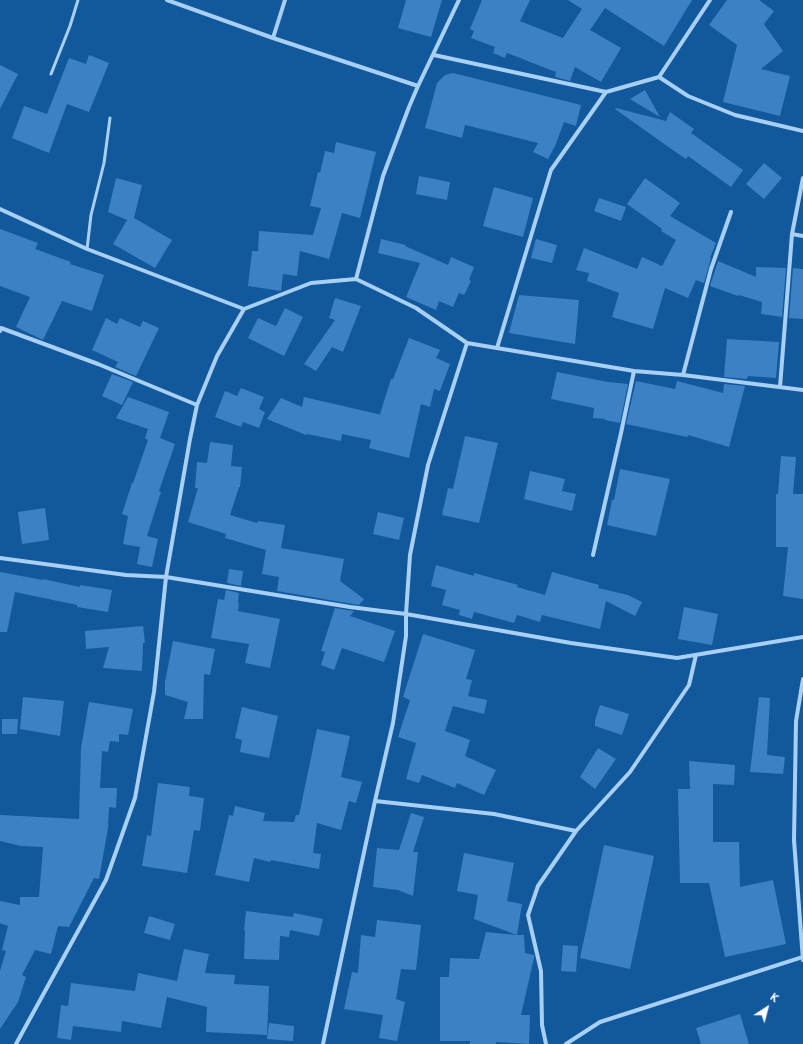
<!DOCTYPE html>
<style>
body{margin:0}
#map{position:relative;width:803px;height:1044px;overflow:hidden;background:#12589d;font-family:Figtree,sans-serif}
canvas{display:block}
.north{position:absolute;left:747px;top:988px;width:40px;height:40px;-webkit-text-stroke:3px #12589d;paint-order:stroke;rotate:36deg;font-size:11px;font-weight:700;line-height:16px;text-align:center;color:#fff}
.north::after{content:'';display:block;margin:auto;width:14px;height:18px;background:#fff;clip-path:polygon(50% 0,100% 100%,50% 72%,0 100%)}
</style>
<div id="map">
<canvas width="803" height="1044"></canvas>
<div class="north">K</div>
</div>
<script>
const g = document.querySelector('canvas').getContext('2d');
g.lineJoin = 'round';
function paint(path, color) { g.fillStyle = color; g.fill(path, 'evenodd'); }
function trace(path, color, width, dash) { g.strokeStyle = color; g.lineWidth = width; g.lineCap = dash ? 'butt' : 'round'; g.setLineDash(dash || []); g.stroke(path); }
const building = new Path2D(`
 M406 0H442L431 37 398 28Z
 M482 0H530L520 21 563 38 582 9 568 0H692L664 46 605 8 590 30 621 48 601 82 575 67 570 81 555 77 556 72 507 53 505 58 493 53 495 47 471 38 474 31 470 29Z
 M727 0H759L774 11 764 24 783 51 761 69 790 76 780 116 723 102 737 45 709 25Z
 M89 55 109 63 89 112 67 104 49 153 12 138 24 106 47 114 69 58 86 64Z
 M0 65 18 74 0 109Z
 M453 73 581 105 576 126 564 122 555 146 548 159 533 152 538 143 494 132 465 125 462 138 425 128 437 83 445 75Z
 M645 90 660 117 630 99Z
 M616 108 666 121 670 112 694 129 691 133 743 170 731 187 688 156 686 159 677 153 615 109Z
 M336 142 376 152 360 218 342 213 329 259 300 251 297 276 283 274 281 291 248 286 252 251H258L259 231 313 235 321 208 310 206 318 172 320 173 325 151 334 153Z
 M764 163 782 178 764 199 746 184Z
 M419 176 450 182 447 200 416 194Z
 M116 178 142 185 134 218 172 240 155 268 113 244 127 220 108 212Z
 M645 178 680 203 670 216 716 243 710 258H711L704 283 696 280 688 298 665 288 653 329 612 317 619 293 587 281 589 273 576 270 584 248 637 269 642 257 662 266 676 240 661 231 662 229 627 204Z
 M494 187 533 198 523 237 483 226Z
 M599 198 626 207 621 221 594 211Z
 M0 229 38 243 35 249 71 262 70 264 104 275 92 311 62 301 43 340 16 327 30 297 0 286Z
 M381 239 406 245 405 246 448 265 451 257 474 267 469 280 471 281 464 295 459 293 453 307 439 301 436 310 406 297 420 263 378 253Z
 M536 239 557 245 552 263 531 258Z
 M718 261 756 277V267L786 268 782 317 761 314 762 302 739 295 738 296 710 286Z
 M793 268 803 269V319L789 318Z
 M519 295 579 300 575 344 509 333Z
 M335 298 361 306 343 352 332 347 316 371 304 364 335 320 329 318Z
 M285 308 303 317 284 356 248 338 258 318 276 326Z
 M106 318 117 324 120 318 140 327 143 321 159 328 136 376 115 367 118 362 92 350Z
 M409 338 440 350 436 358 450 364 440 391 434 389 430 407 421 404 409 458 369 448 371 440 342 434 341 441 307 434 306 435 267 419 281 398 302 407 304 397 382 415 380 414 391 379H393Z
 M727 339 779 342 776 378 748 376 747 379 724 377Z
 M557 372 608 382 628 384 620 423 605 420V419L593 418 594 408 551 399Z
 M112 374 133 382 122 405 102 396Z
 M636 381 675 389 677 381 723 393 724 384 745 386 729 447 688 435 687 437 626 424Z
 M241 388 264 397 259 409 265 412 259 428 243 422 241 427 215 417 225 391 237 396Z
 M128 397 169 412 160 438 175 444 159 491 161 492 147 536 158 539 152 567 137 564 140 547 123 544 128 516 122 514 132 483H133L148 440 145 438 148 429 116 418Z
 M465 436 498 443 479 523 442 515 448 488 453 489Z
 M210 442 233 445 231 466 242 467 240 487H239L230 515 257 523 258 521 285 525 281 548 344 559 340 581 364 599 359 605 277 591 279 577 262 574 266 550 225 538 226 534 188 522 198 488H195L197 462 207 463Z
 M781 456 796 457 793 494H803V599L783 596 788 547H776V494H778Z
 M620 469 670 479 656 536 607 525 612 500H614Z
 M530 471 565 479 562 491 576 494 572 511 524 499Z
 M45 508 49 540 22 544 18 512Z
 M378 512 404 518 399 540 373 534Z
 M436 565 474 576V573L518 585 517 587 545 595 552 572 599 585 598 588 628 595 642 602 635 616 606 601 600 629 542 615 540 622 517 615 514 623 474 612 472 619 459 615 460 610 442 605 446 590 431 586Z
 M229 569 243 571 241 586 227 583Z
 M0 572 43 580V579L80 587V585L112 590 108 612 77 607V605L15 592 7 632H0Z
 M226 590 239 593 238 602 239 603 238 611 280 619 270 668 245 663 249 644 211 638 218 599 224 600Z
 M684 607 718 614 712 645 678 639Z
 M335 608 354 611 350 616 395 631 384 662 342 648 334 670 321 665 325 652 321 651Z
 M143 626 145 643H143L142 671 103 668 109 647 86 649 85 631Z
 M423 634 475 650 466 679 472 680 468 696 487 700 484 714 453 706 445 731 470 740 465 756 496 770 484 795 457 783 455 788 422 775 419 783 406 779 416 743 398 737 410 700 403 697Z
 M173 641 215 649 210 675 204 674 203 719H184L188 702 165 695V682Z
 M23 697 64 701 60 736 20 729Z
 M759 697 770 698 767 755 785 757 783 774 750 772Z
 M89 702 133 709 128 735 119 734V742L110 741 108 752 102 751 100 788H117L116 808 109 807 108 828 99 879 94 878 69 927 58 926 51 954 35 950 22 975 26 977 18 1002 0 1029V971L6 951 2 950 8 926 0 923V901L20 905V897H39L43 847 21 846 0 841V815L79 819 81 748Z
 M600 705 629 714 622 735 595 726V720Z
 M242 707 278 716 269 758 240 752 242 740 235 738Z
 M2 719H18L17 734H2Z
 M317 729 350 736 341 777 362 782 356 803 349 801 341 830 317 823 313 853 321 854 319 869 271 860 270 862 254 858 249 882 215 875 229 815 233 816 235 806 265 813 263 821 294 822 296 815H299Z
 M598 748 616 759 595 789 580 777Z
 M689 761 735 765 734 785 713 784V842H739L740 887 773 880 786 944 725 957 709 883H680L678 789H690Z
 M158 783 190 787 189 796 204 798 200 831 194 830 187 873 142 866 147 835 151 836Z
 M411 813 424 817 413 852H418L413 896 398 890 373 887 377 848 399 850Z
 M604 845 654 856 630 969 580 958Z
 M464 853 514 863 507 901 522 904 517 935 474 919 478 895 457 891Z
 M246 911 293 917 294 913 323 919 319 936 290 930 289 937 280 936 279 960 244 959 245 931H244Z
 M149 916 175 924 170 940 144 933Z
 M377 920 421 925 416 970 401 969 396 999 405 1002 397 1041 379 1038 383 1015 344 1009 352 972 358 973 361 935 375 937Z
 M486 932 516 935H524L525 953 534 955V958L521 1015H530L529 1044 496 1042V1044H470V1041H440V977H449L450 958 479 959Z
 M563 945 578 946 576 972 561 971Z
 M184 949 209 954 205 973 235 975 234 984 269 986 267 1035 206 1032 207 1007 167 997 161 1028 122 1021 121 1032 73 1026 71 1040 57 1038 61 1005 68 1006 71 983 135 991 138 973 177 981Z
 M740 1014 749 1044H701L696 1028Z
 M269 1023 294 1026 293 1041 267 1039Z`);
const service = new Path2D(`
 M51 74 70 26 78 0
 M87 249 91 215 104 163 110 118`);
const minor = new Path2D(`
 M167 0 273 38 418 86
 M273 38 285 0
 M434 55 606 92 659 77 710 0
 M659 77 688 96 735 115 803 131
 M803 178 792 234 803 236
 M0 209 87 249 244 309
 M356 279 416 308 467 343 634 371 683 375 803 390
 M0 331 1 328 98 364 197 405
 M497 348 551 170 606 92
 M683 375 711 269 731 212
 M780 387 792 234
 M593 555 621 433 634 371
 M0 558 126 575 166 577 350 607 406 614 571 643 677 658 803 637
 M803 679 796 721 794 840 803 960
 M375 801 494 814 576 831 630 772 689 685 696 655
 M16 1044 106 880 135 798 154 692 166 577 190 439 197 405 217 356 244 309 311 283 356 279 383 176 409 107 418 86 459 0
 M323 1044 375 801 393 723 406 636V614L410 555 428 465 467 343
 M546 1044 542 1025 541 971 528 915 538 886 576 831
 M566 1044 600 1022 803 957`);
paint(building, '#3b81c4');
trace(service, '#a8cff4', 3);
trace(minor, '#a8cff4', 4);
</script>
